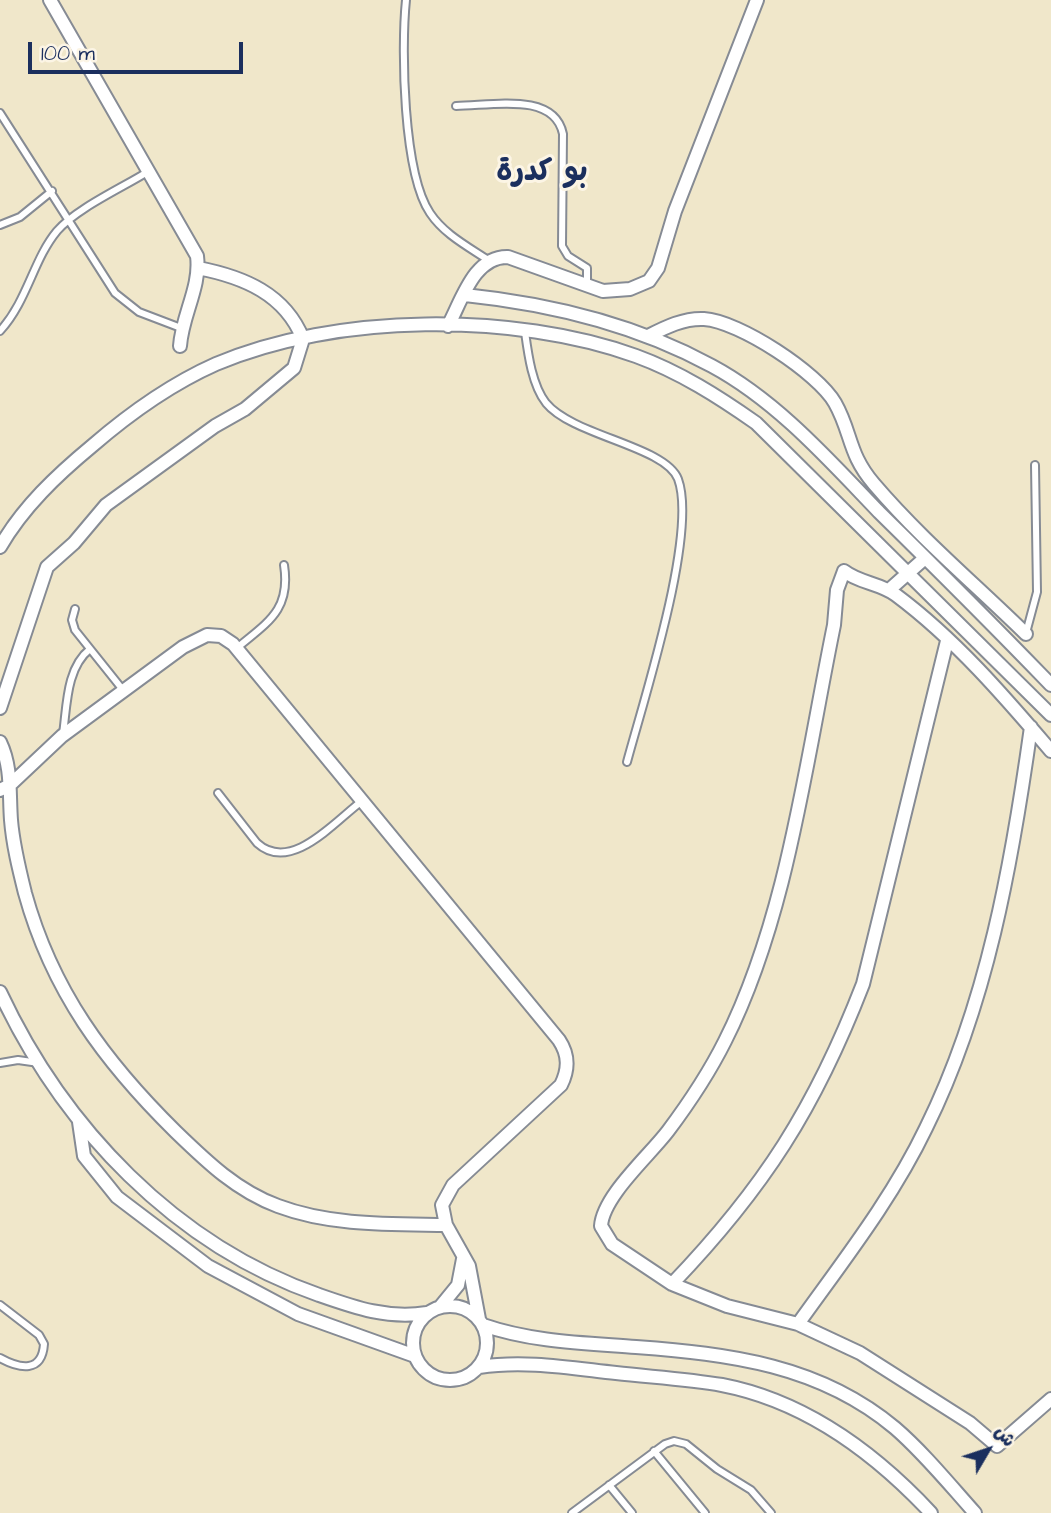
<!DOCTYPE html>
<meta charset="utf-8">
<style>
body{margin:0}
#map{position:relative;width:1051px;height:1513px;overflow:hidden;background:#f0e7ca;font-family:"Architects Daughter","Playpen Sans Arabic",sans-serif}
canvas{display:block}
.north{position:absolute;left:953px;top:1415px;width:70px;height:70px;-webkit-text-stroke:5px #fcf5e5;paint-order:stroke;rotate:51deg;font-size:19px;font-weight:700;line-height:28px;text-align:center;color:#1b2f5e}
.north::after{content:'';display:block;margin:auto;width:24px;height:32px;background:#1b2f5e;clip-path:polygon(50% 0,100% 100%,50% 72%,0 100%)}
.scale{position:absolute;left:28px;top:42px;width:215px;height:32px;box-sizing:border-box;border:4px solid #1b2f5e;border-top:0;padding-left:9px;font-size:21px;line-height:24px;white-space:nowrap;color:#1b2f5e;-webkit-text-stroke:5px #fcf5e5;paint-order:stroke}
</style>
<div id="map">
<canvas width="1051" height="1513"></canvas>
<div class="north">ش</div>
<div class="scale">100 m</div>
</div>
<script>
const g = document.querySelector('canvas').getContext('2d');
g.lineJoin = 'round';
function trace(path, color, width, dash) { g.strokeStyle = color; g.lineWidth = width; g.lineCap = dash ? 'butt' : 'round'; g.setLineDash(dash || []); g.stroke(path); }
function label(font, color, halo, rows, align = 'center') {
  g.font = font + ' "Architects Daughter","Playpen Sans Arabic",sans-serif'; g.lineWidth = 6; g.setLineDash([]); g.textBaseline = 'middle'; g.strokeStyle = halo; g.fillStyle = color; for (const [text, x, y, turn = 0] of rows) {
    g.save(); g.translate(x, y); g.rotate((+turn || 0) * Math.PI / 180); g.textAlign = isNaN(turn) ? turn : align; if (halo) g.strokeText(text, 0, 0); g.fillText(text, 0, 0); g.restore();
  }
}
const lane = new Path2D(`
 M406 0C401 48 403 173 430 213 444 234 467 246 488 260
 M456 106C490 106 554 91 563 134L562 246 568 256 587 268V285
 M0 113 115 293 139 312 181 328
 M0 225 20 217 52 191
 M0 331C28 300 33 260 57 231 77 208 122 188 149 171
 M525 332C528 354 532 385 546 403 573 436 665 446 678 479 698 533 643 702 627 762
 M75 609 72 620 75 630 123 690
 M1026 633 1037 592 1035 465
 M237 648C268 622 291 610 284 565
 M63 734C67 706 66 668 90 649
 M218 793 257 843C291 874 335 821 362 801
 M0 1063 18 1060 39 1063
 M0 1305 39 1335 44 1344C42 1373 20 1369 0 1358
 M654 1451 705 1513
 M609 1485 632 1513
 M572 1513 665 1444 674 1441 686 1444 717 1469 751 1490 771 1513`);
const street = new Path2D(`
 M50 0 197 256C201 287 182 315 180 346
 M465 295C552 304 635 324 712 366 777 401 829 460 879 512 937 569 994 626 1051 685
 M448 326C462 300 474 256 508 257L603 291 630 289 649 281 658 268 675 211 757 0
 M648 336C666 327 684 318 704 319 739 321 818 373 835 403 852 433 848 454 874 484 920 538 976 585 1026 634
 M0 547C23 507 57 475 92 446 129 414 171 384 216 364 336 313 514 312 636 356 680 372 719 397 756 423L1051 715
 M889 590 925 558
 M0 708 47 567 74 543 106 505 215 426 245 409 294 368 303 339C285 294 244 277 198 268
 M0 742C12 767 9 793 11 820 13 845 19 869 25 893 52 991 105 1062 176 1132 207 1162 237 1191 278 1206 331 1226 391 1224 446 1225
 M1051 751C1004 696 955 639 896 595 880 583 859 583 844 571L837 590 834 625C806 761 787 918 725 1041 709 1073 689 1103 668 1131 649 1156 603 1196 601 1226L612 1244 672 1284 727 1306 798 1324 860 1353 970 1423 997 1446 1051 1399
 M0 790 10 785 62 736 183 647 207 635 221 636 233 644 559 1040C569 1055 569 1069 561 1085L453 1185 442 1205 446 1225 469 1266 479 1319
 M0 992C63 1127 175 1245 319 1295 356 1308 387 1319 427 1313
 M79 1122 84 1156 117 1197 208 1266 298 1314 415 1356
 M672 1284C764 1188 815 1108 863 984L947 641
 M413 1343a37 37 0 1 1 74 0a37 37 0 1 1-74 0Z
 M440 1307 458 1285 463 1259
 M798 1324C843 1261 892 1199 926 1128 987 1005 1012 863 1031 727
 M483 1325C532 1342 584 1343 636 1347 730 1354 820 1365 895 1428 924 1453 949 1484 975 1513
 M479 1367C525 1360 570 1368 616 1373 651 1377 687 1379 722 1385 805 1401 874 1452 931 1513`);
const districtNames = [
 ["بو كدرة",542,174]
];
trace(lane, '#868b94', 10);
trace(street, '#868b94', 16);
trace(lane, '#fff', 6);
trace(street, '#fff', 12);
label('bold 30px', '#1b2f5e', '#fcf5e5', districtNames);
</script>
